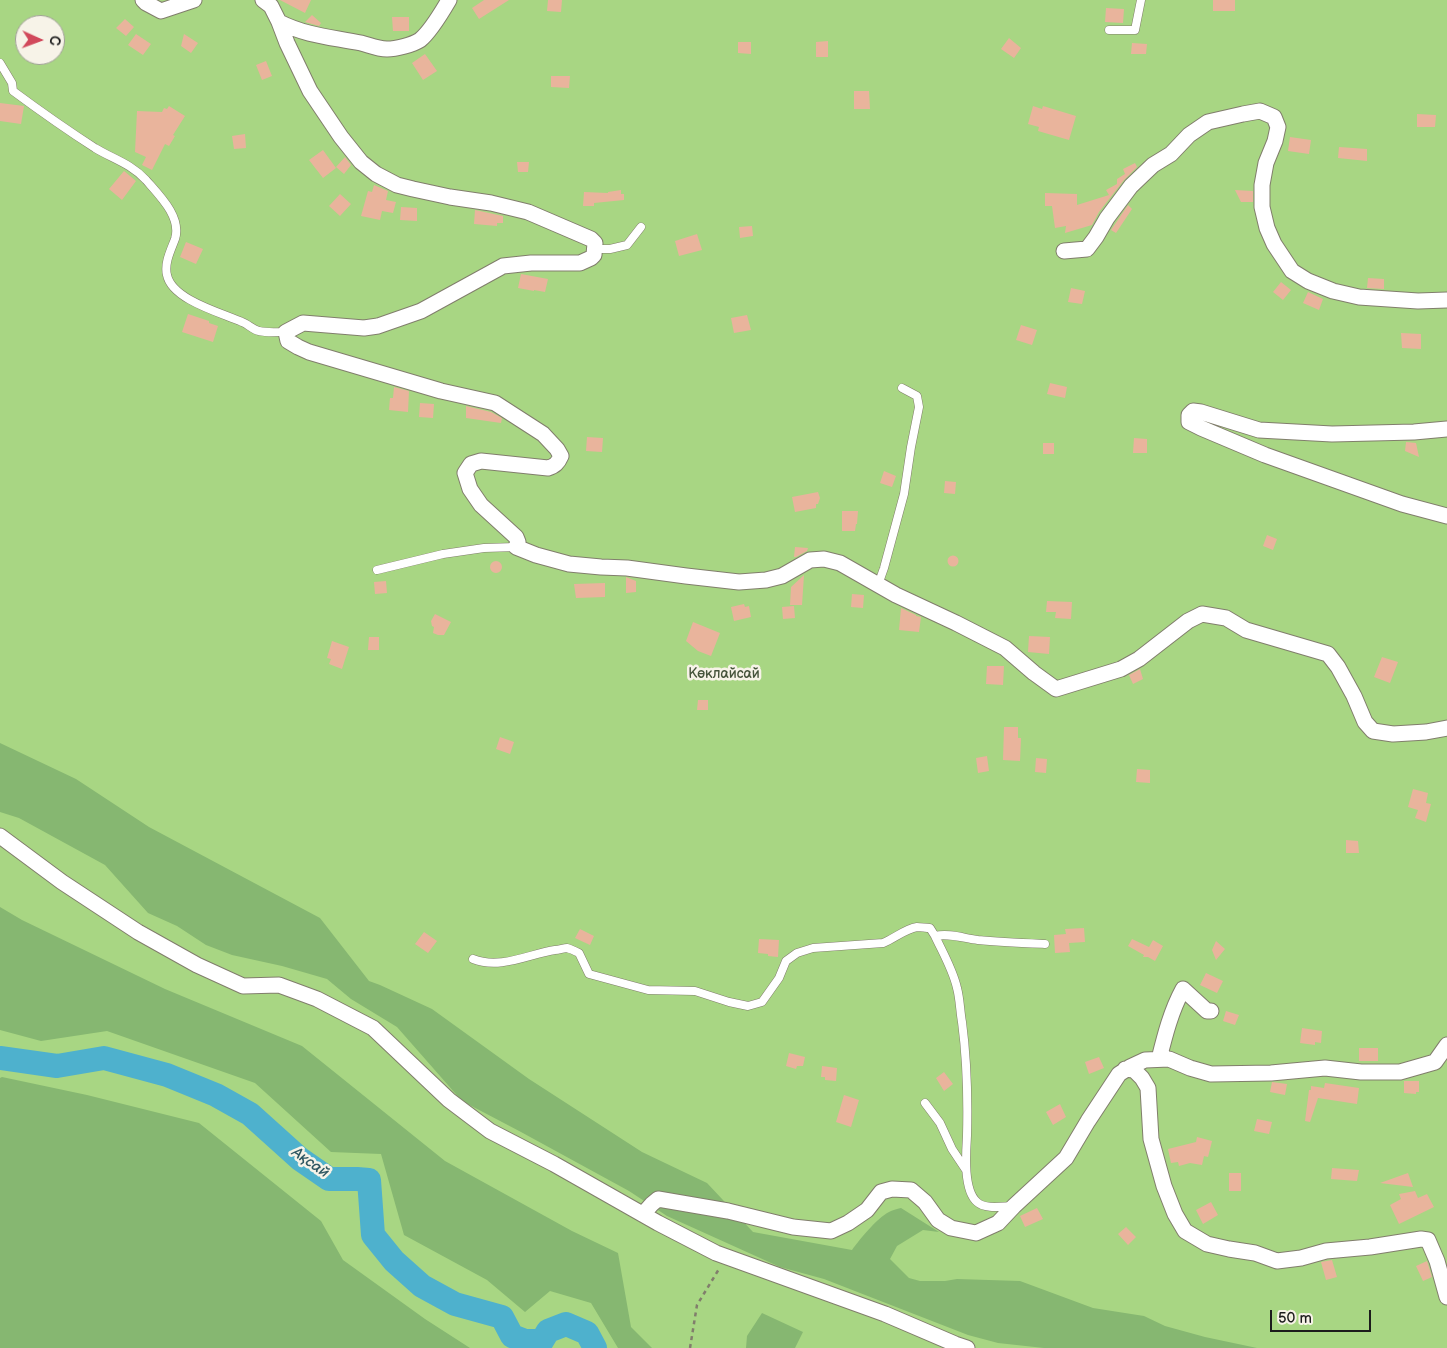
<!DOCTYPE html>
<meta charset="utf-8">
<style>
body{margin:0}
#map{position:relative;width:1447px;height:1348px;overflow:hidden;background:#e6e0bb;font-family:"Balsamiq Sans",sans-serif}
canvas{display:block}
.north{position:absolute;left:15px;top:15px;width:50px;height:50px;box-sizing:border-box;background:#f7f3e8;border:1px solid #9f9d96;border-radius:50%;rotate:92deg;font-size:14px;font-weight:700;line-height:20px;text-align:center;color:#1c1c1c}
.north::after{content:'';display:block;margin:auto;width:18px;height:22px;background:#d1495b;clip-path:polygon(50% 0,100% 100%,50% 72%,0 100%)}
.scale{position:absolute;left:1270px;top:1310px;width:101px;height:22px;box-sizing:border-box;border:2px solid #1c1c1c;border-top:0;padding-left:6px;font-size:15px;line-height:18px;white-space:nowrap;color:#1c1c1c;-webkit-text-stroke:4px #f7f3e8;paint-order:stroke}
</style>
<div id="map">
<canvas width="1447" height="1348"></canvas>
<div class="north">С</div>
<div class="scale">50 m</div>
</div>
<script>
const g = document.querySelector('canvas').getContext('2d');
g.lineJoin = 'round';
function paint(path, color) { g.fillStyle = color; g.fill(path, 'evenodd'); }
function trace(path, color, width, dash) { g.strokeStyle = color; g.lineWidth = width; g.lineCap = dash ? 'butt' : 'round'; g.setLineDash(dash || []); g.stroke(path); }
function label(font, color, halo, rows, align = 'center') {
  g.font = font + ' "Balsamiq Sans",sans-serif'; g.lineWidth = 5; g.setLineDash([]); g.textBaseline = 'middle'; g.strokeStyle = halo; g.fillStyle = color; for (const [text, x, y, turn = 0] of rows) {
    g.save(); g.translate(x, y); g.rotate((+turn || 0) * Math.PI / 180); g.textAlign = isNaN(turn) ? turn : align; if (halo) g.strokeText(text, 0, 0); g.fillText(text, 0, 0); g.restore();
  }
}
const green = new Path2D(`
 M0 0H1447V1348H75L0 1299ZM25 25H55V55H25Z`);
const forest = new Path2D(`
 M0 743 76 779 149 827 320 918 369 981 380 985 432 1009 529 1079 642 1152 707 1183 753 1232 852 1250C860 1239 877 1218 889 1212 892 1210 897 1209 901 1208L939 1232 923 1230 897 1246 890 1259 909 1278 920 1281H945L957 1279 1020 1281 1093 1308 1144 1316 1165 1326 1205 1337 1257 1348H1044L998 1343 968 1335 824 1279 780 1267 667 1216 629 1191 521 1132 462 1101 397 1027 351 999 327 979 282 966 232 955 206 945 177 926 148 913 105 865 19 818 0 812Z
 M0 907 22 920 165 989 302 1046 445 1161 572 1231 618 1253 631 1327 652 1348H618L591 1303 550 1291 525 1312 487 1280 404 1235 381 1154 331 1152 255 1083 107 1031 41 1041 0 1030Z
 M2 1077 87 1095 199 1123 321 1221 343 1260 425 1319 470 1348H0V1078Z
 M762 1313 803 1332 795 1348H746L747 1336Z`);
const river = new Path2D(`
 M0 1058 57 1066 104 1058 167 1075 216 1095 250 1114 300 1159 329 1179H357L369 1180 373 1235 394 1261 422 1286 455 1304 502 1317 512 1336 525 1341H542L548 1331 566 1324 587 1333 595 1348`);
const building = new Path2D(`
 M280 0H311L305 13Z
 M484 0H509L479 19 472 8Z
 M548 0H562L561 12 547 11Z
 M1213 0H1235V11H1213Z
 M1106 8 1124 9 1123 23 1105 22Z
 M312 15 321 23 319 26 305 22Z
 M392 17H409V31H393Z
 M125 19 134 27 126 36 116 28Z
 M136 34 151 44 143 55 128 45Z
 M184 34 198 43 191 53 181 46Z
 M1009 38 1021 48 1014 58 1001 49Z
 M828 41V57H816V42Z
 M738 42H751V54L738 53Z
 M1132 43 1147 44 1146 54H1131Z
 M425 54 437 71 423 80 412 63Z
 M266 61 272 76 262 80 256 65Z
 M551 76H570L569 88 551 87Z
 M854 91H869L870 109H854Z
 M0 103 24 106 21 124 0 121Z
 M169 106 185 116 173 135 175 136 169 146 165 144 152 170 142 165 146 157 135 152 137 111 162 112 164 108 167 109Z
 M1033 106 1042 109 1043 106 1076 116 1069 140 1038 131 1039 127 1028 124Z
 M1417 114 1436 115 1435 127H1417Z
 M245 134 246 148 234 149 232 136Z
 M1290 137 1311 140 1309 154 1288 151Z
 M1339 147 1367 149V161L1338 158Z
 M323 150 336 168 323 178 309 160Z
 M345 157 351 165 344 174 336 167Z
 M517 162H529L528 172H518Z
 M1135 163 1137 167 1124 180 1099 212 1092 225 1065 233 1066 226 1055 228 1052 206H1045V193L1077 194V205L1109 195 1106 190 1117 184V179L1125 174 1123 169Z
 M124 171 136 181 122 200 109 189Z
 M374 185 388 191 386 200 396 202 393 213 382 211 380 220 361 216 368 191 372 192Z
 M621 190V194H624V200L594 203V206H583L584 192 608 193V192Z
 M1235 190 1253 191V202H1241Z
 M340 194 351 204 340 216 329 206Z
 M1128 205 1132 209 1116 233 1111 230Z
 M401 207 417 208V221L400 220Z
 M475 210 503 216V223H497V226L474 224Z
 M752 226 753 236 740 238 739 227Z
 M697 234 702 250 679 256 675 241Z
 M186 242 203 249 196 264 180 257Z
 M521 274 548 279 545 292 534 290V291L518 288Z
 M1368 278 1384 279V289L1367 288Z
 M1281 282 1291 290 1283 300 1273 292Z
 M1071 288 1085 291 1082 304 1068 302Z
 M1308 292 1323 299 1319 310 1303 303Z
 M188 314 209 321V323L218 326 213 342 182 332Z
 M747 315 751 330 734 333 731 318Z
 M1021 325 1037 330 1032 345 1016 340Z
 M1401 333 1421 334V349L1402 348Z
 M1050 383 1067 387 1065 398 1047 394Z
 M394 387 409 391 408 412 389 410 390 398H393Z
 M420 403 434 404 433 418 419 417Z
 M466 406 491 412 502 418 501 423 466 418Z
 M587 437 603 438 602 452 586 451Z
 M1134 438 1147 439V453H1133Z
 M1406 442 1416 443 1419 457 1405 451Z
 M1043 443H1054V454H1043Z
 M884 471 896 476 892 487 880 483Z
 M945 481 956 482 955 494 944 493Z
 M818 492 820 498 818 504H816V508L795 512 792 497Z
 M842 511H858L857 524H856L855 531H842Z
 M1267 535 1277 539 1273 550 1263 546Z
 M795 547 808 548 807 551 796 557H794Z
 M947.5 561a5.5 5.5 0 1 1 11 0a5.5 5.5 0 1 1-11 0Z
 M490 567a6 6 0 1 1 12 0a6 6 0 1 1-12 0Z
 M804 575 802 605H790L791 587Z
 M626 577 636 581V592L626 593Z
 M386 581 387 593 375 594 374 582Z
 M605 583V597L576 598 574 584Z
 M852 594 864 595 863 608 851 607Z
 M1047 601 1072 602 1071 619 1055 618 1056 612H1046Z
 M744 604 745 607 749 606 751 617 734 621 731 607Z
 M794 606 795 618 783 619 782 607Z
 M901 608 916 615V616L921 617 919 632 899 630Z
 M435 614 451 622 444 635H438L433 633 434 627 432 626 431 621Z
 M693 622 720 633 711 656 698 651 686 641Z
 M1029 636 1050 637 1049 654 1028 652Z
 M369 637H379V650H368Z
 M332 641 349 647 342 669 329 664 331 659 327 658Z
 M1382 657 1398 662 1390 683 1374 677Z
 M987 666H1004L1003 685 986 684Z
 M1140 669 1143 679 1133 684 1129 675Z
 M698 700H708V710H697Z
 M1004 727H1018V738H1021L1020 761 1003 760Z
 M500 737 514 742 510 754 496 749Z
 M987 756 989 771 978 773 976 758Z
 M1036 758 1047 759 1046 773 1035 772Z
 M1137 769 1150 770V783L1136 782Z
 M1413 789 1428 793 1426 803 1431 804 1426 822 1415 818 1418 810 1408 807Z
 M1346 840 1358 841 1359 853H1346Z
 M1084 928 1085 942 1069 943 1070 952 1055 953 1054 935 1066 934 1065 929Z
 M580 929 594 936 590 945 575 938Z
 M424 932 437 941 428 953 415 944Z
 M759 939 779 940 778 957 768 956V954L758 953Z
 M1132 939 1149 947 1153 940 1163 946 1155 961 1148 957H1143L1144 955 1128 946Z
 M1216 941 1225 949 1216 960 1212 950Z
 M1206 973 1223 981 1217 993 1200 985Z
 M1226 1011 1239 1015 1235 1025 1223 1021Z
 M1302 1028 1322 1031 1321 1043 1315 1042V1045L1300 1043Z
 M1359 1048H1378V1061H1359Z
 M789 1053 805 1057 803 1066H797L796 1069 786 1066Z
 M1099 1057 1104 1068 1089 1074 1085 1062Z
 M822 1066 837 1068 836 1081 825 1080V1077H821Z
 M944 1072 953 1084 944 1091 936 1078Z
 M1404 1081H1419V1092H1416V1094L1404 1093Z
 M1272 1082 1287 1084 1285 1095 1270 1092Z
 M1325 1083 1359 1088 1357 1104 1318 1098 1310 1122 1305 1121 1309 1090H1311V1086L1324 1088Z
 M844 1095 859 1100 851 1127 836 1122Z
 M1060 1104 1066 1117 1053 1125 1046 1112Z
 M1257 1119 1272 1122 1269 1134 1254 1131Z
 M1197 1137 1212 1141 1208 1157 1204 1156 1202 1165 1190 1163 1179 1166 1178 1162 1171 1163 1168 1149 1196 1142Z
 M1332 1168 1359 1170 1357 1181 1331 1179Z
 M1229 1173H1241V1191H1229Z
 M1408 1173 1413 1187 1380 1183Z
 M1415 1191 1418 1198 1427 1194 1434 1207 1399 1224 1390 1205 1401 1199 1399 1194Z
 M1211 1202 1218 1215 1203 1224 1196 1210Z
 M1037 1208 1043 1219 1025 1227 1020 1216Z
 M1126 1227 1136 1237 1128 1245 1118 1234Z
 M1332 1260 1337 1277 1326 1280 1321 1262Z
 M1427 1261 1432 1277 1423 1281 1416 1266Z`);
const path = new Path2D(`
 M690 1348 697 1305 719 1269`);
const lane = new Path2D(`
 M1109 30H1135L1141 0
 M0 63 12 83 13 91C40 111 67 130 95 148 113 159 130 163 146 180 159 195 182 217 175 239 171 250 164 263 167 275 172 300 222 313 242 322 248 324 253 330 259 331 267 333 277 332 286 332
 M595 249H610L627 245 641 227
 M377 570 443 554 484 548 516 547
 M878 585 884 568 904 494 911 447 919 407 917 396 902 388
 M473 959C500 970 529 954 555 950 559 950 564 948 567 948 571 949 575 951 579 953L589 974 648 990 695 991 729 1002 748 1006 762 1002 779 978 786 961 797 953 813 948 883 943C895 938 905 929 917 927 921 927 926 928 930 928L935 936
 M925 1103 940 1123 952 1149 966 1170
 M1014 1206C1003 1206 986 1210 977 1202 963 1190 966 1152 967 1136 968 1097 967 1060 962 1022 960 1011 960 999 957 988 953 970 943 953 935 936 949 933 963 938 978 940 1000 942 1023 943 1045 944`);
const street = new Path2D(`
 M143 0 146 3 161 11 194 0
 M263 0 271 6 279 22 287 43 310 91 341 137 361 162 376 174 397 185 413 189 450 197 491 203 528 212 591 239 595 243 594 255 591 258 580 263H531L503 266 421 311 378 326 364 328 303 323 286 332 288 341 298 347 309 352 441 391 495 403 543 434 557 449 561 456C558 463 555 466 548 468L481 461 471 464 465 473 470 489 481 505 516 537 518 542 516 547 536 555 569 564 601 567 627 568 686 576 739 582 766 580 782 576 810 560 824 559 840 563 896 595 956 623 1005 648 1034 673 1056 689 1121 669 1139 659 1188 621 1202 614 1226 618 1246 630 1328 654 1338 667 1354 696 1365 722 1373 731 1393 734 1426 732 1447 728
 M279 22C307 36 332 37 361 43 369 45 377 49 387 49 396 49 412 45 420 40 430 32 442 12 449 0
 M1064 251 1087 249 1096 237 1107 218 1131 186 1153 165 1171 154 1189 135 1208 122 1243 114 1260 111 1274 117 1278 127 1275 141 1266 163 1262 185V207L1267 228 1274 244 1292 271 1308 281 1333 291 1359 297 1418 301 1447 300
 M1447 429 1414 432 1332 434 1259 430 1201 412 1193 411 1189 415V422L1201 428 1265 455 1402 504 1447 516
 M0 836 62 882 138 932 197 965 243 986 279 985 317 999 373 1028 449 1100 490 1131 554 1164 658 1223 716 1253 885 1314 955 1344 967 1348
 M1159 1059C1165 1035 1171 1011 1183 989L1207 1011H1211
 M1125 1069 1134 1070 1142 1078 1148 1088 1151 1139 1164 1186 1175 1214 1185 1231 1207 1244 1229 1249 1255 1253 1277 1261 1301 1258 1326 1251 1370 1247 1421 1239 1428 1240 1437 1261 1447 1297
 M643 1214 652 1204 658 1199 728 1211 793 1227 831 1231 848 1223 867 1210 881 1192 892 1189 911 1190 925 1202 938 1220 951 1228 976 1233 998 1223 1014 1206 1066 1158 1088 1121 1119 1074 1130 1067 1145 1060 1169 1059 1190 1068 1211 1074 1271 1073 1325 1068 1361 1072H1400L1435 1062 1447 1045`);
const parkNames = [
 ["Көклайсай",724,674]
];
const waterNames = [
 ["Ақсай",310,1163,35]
];
paint(green, '#a8d683');
paint(forest, '#86b771');
trace(river, '#4eb1cd', 24);
paint(building, '#e9b49c');
trace(lane, '#817e6c', 9);
trace(street, '#817e6c', 17);
trace(path, '#817e6c', 2.5, [4, 4]);
trace(lane, '#fff', 8);
trace(street, '#fff', 15);
label('14px', '#46543b', '#f7f3e8', parkNames);
label('italic 15px', '#305863', '#f7f3e8', waterNames);
</script>
